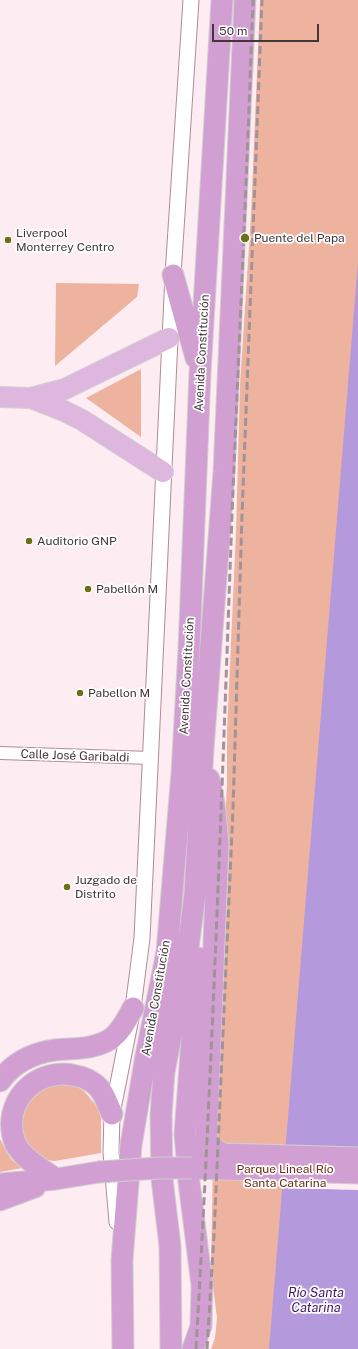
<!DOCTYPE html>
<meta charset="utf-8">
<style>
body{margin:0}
#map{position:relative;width:358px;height:1349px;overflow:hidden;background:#fdedf3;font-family:"Public Sans",sans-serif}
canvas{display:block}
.scale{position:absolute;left:212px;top:24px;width:107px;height:18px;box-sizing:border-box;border:2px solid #44353b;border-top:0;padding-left:5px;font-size:12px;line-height:14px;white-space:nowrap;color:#44353b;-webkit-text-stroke:3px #fff;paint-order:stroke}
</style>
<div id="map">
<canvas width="358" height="1349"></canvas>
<div class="scale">50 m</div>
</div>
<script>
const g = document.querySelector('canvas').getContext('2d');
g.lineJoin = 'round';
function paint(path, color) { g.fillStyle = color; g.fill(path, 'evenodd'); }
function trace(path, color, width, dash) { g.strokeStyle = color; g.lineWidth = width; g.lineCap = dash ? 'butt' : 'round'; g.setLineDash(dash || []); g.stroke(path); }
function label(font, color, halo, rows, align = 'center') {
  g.font = font + ' "Public Sans",sans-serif'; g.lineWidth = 3.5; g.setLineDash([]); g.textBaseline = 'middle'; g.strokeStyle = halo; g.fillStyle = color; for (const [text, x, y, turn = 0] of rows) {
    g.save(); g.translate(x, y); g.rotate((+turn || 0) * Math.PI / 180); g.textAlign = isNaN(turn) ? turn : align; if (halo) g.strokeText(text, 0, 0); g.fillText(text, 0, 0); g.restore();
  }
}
const green = new Path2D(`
 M260 0H358V1349H211L215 1338 217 1318 211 1271 216 991 227 785V731L236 532 240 384 251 215Z
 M56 283 139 284 137 297 55 366Z
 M141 369V437L86 398Z
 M55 1083 74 1085 84 1091 95 1104 101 1113V1153L55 1161 46 1160 26 1148 17 1121 27 1097Z
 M0 1139 11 1159 22 1168 0 1172Z`);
const water = new Path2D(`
 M358 262V1349H269Z`);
const pier = new Path2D(`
 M284 1147 358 1150V1190L280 1188Z`);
const minor = new Path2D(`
 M0 753 151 758`);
const tertiary = new Path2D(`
 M117 1222 111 1152 112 1114 133 1008 142 938 173 275 191 0`);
const primary = new Path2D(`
 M0 397 31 398 64 411 82 420 163 472
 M31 398 65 389 77 383 169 338`);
const trunk = new Path2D(`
 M173 275 196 358
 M0 1081C13 1063 33 1053 55 1050 75 1048 94 1050 112 1038 122 1030 127 1019 133 1008
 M206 1142 217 1151 223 1154 358 1158
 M192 1168 358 1173
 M205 1168 218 843 214 803 209 779
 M56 1179C42 1169 23 1159 15 1143 0 1102 37 1065 77 1076 83 1077 91 1081 96 1085 104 1092 108 1105 112 1114
 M0 1184 56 1179 99 1172
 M0 1200 35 1187
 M123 1349 122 1260 131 1145 146 1056 167 952 182 773 189 649 200 373 222 0
 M171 1349 170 1246 162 1179 161 1115 164 1072 188 948 195 894 203 749 224 472 245 0
 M193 1349 201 1326 202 1285 189 1182 185 1134 198 958`);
const rail = new Path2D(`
 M196 1349C212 1071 222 793 232 515 239 343 247 172 253 0
 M207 1349 214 1235 233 809 242 515 262 0`);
const trunkBridge = new Path2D(`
 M99 1172 158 1168H192`);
const markers = [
 [245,238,5,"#697016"],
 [8,240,4,"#697016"],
 [29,541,4,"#697016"],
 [88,589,4,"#697016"],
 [80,693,4,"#697016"],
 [67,887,4,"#697016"]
];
const poiNames = [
 ["Liverpool",16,233],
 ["Monterrey Centro",16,247],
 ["Puente del Papa",254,238],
 ["Auditorio GNP",37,541],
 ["Pabellón M",96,589],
 ["Pabellon M",88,693],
 ["Juzgado de",75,880],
 ["Distrito",75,894]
];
const streetNames = [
 ["Avenida Constitución",202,353,-87],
 ["Avenida Constitución",187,676,-87],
 ["Calle José Garibaldi",75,756,2],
 ["Avenida Constitución",156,998,-80]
];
const parkNames = [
 ["Parque Lineal Río",285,1169],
 ["Santa Catarina",285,1183]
];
const waterNames = [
 ["Río Santa",316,1293],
 ["Catarina",316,1308]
];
paint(green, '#edb39f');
paint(water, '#b599dd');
paint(pier, '#fdedf3');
trace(minor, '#af8c9a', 14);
trace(tertiary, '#af8c9a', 17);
trace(primary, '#d2cfd0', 22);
trace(trunk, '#d2cfd0', 23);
trace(minor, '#fff', 12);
trace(tertiary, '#fff', 15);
trace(primary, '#ddb7dd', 20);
trace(trunk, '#d29fd2', 21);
trace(rail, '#a29298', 3, [8, 4]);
trace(trunkBridge, '#d2cfd0', 23, []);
trace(trunkBridge, '#d29fd2', 21);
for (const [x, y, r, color] of markers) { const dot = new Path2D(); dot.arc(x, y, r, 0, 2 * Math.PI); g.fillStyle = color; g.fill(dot); trace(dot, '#fff', 1.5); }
label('12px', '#44353b', '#fff', poiNames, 'left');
label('12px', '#44353b', '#fff', streetNames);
label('12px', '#702c10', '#fff', parkNames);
label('italic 13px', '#401766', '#fff', waterNames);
</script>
